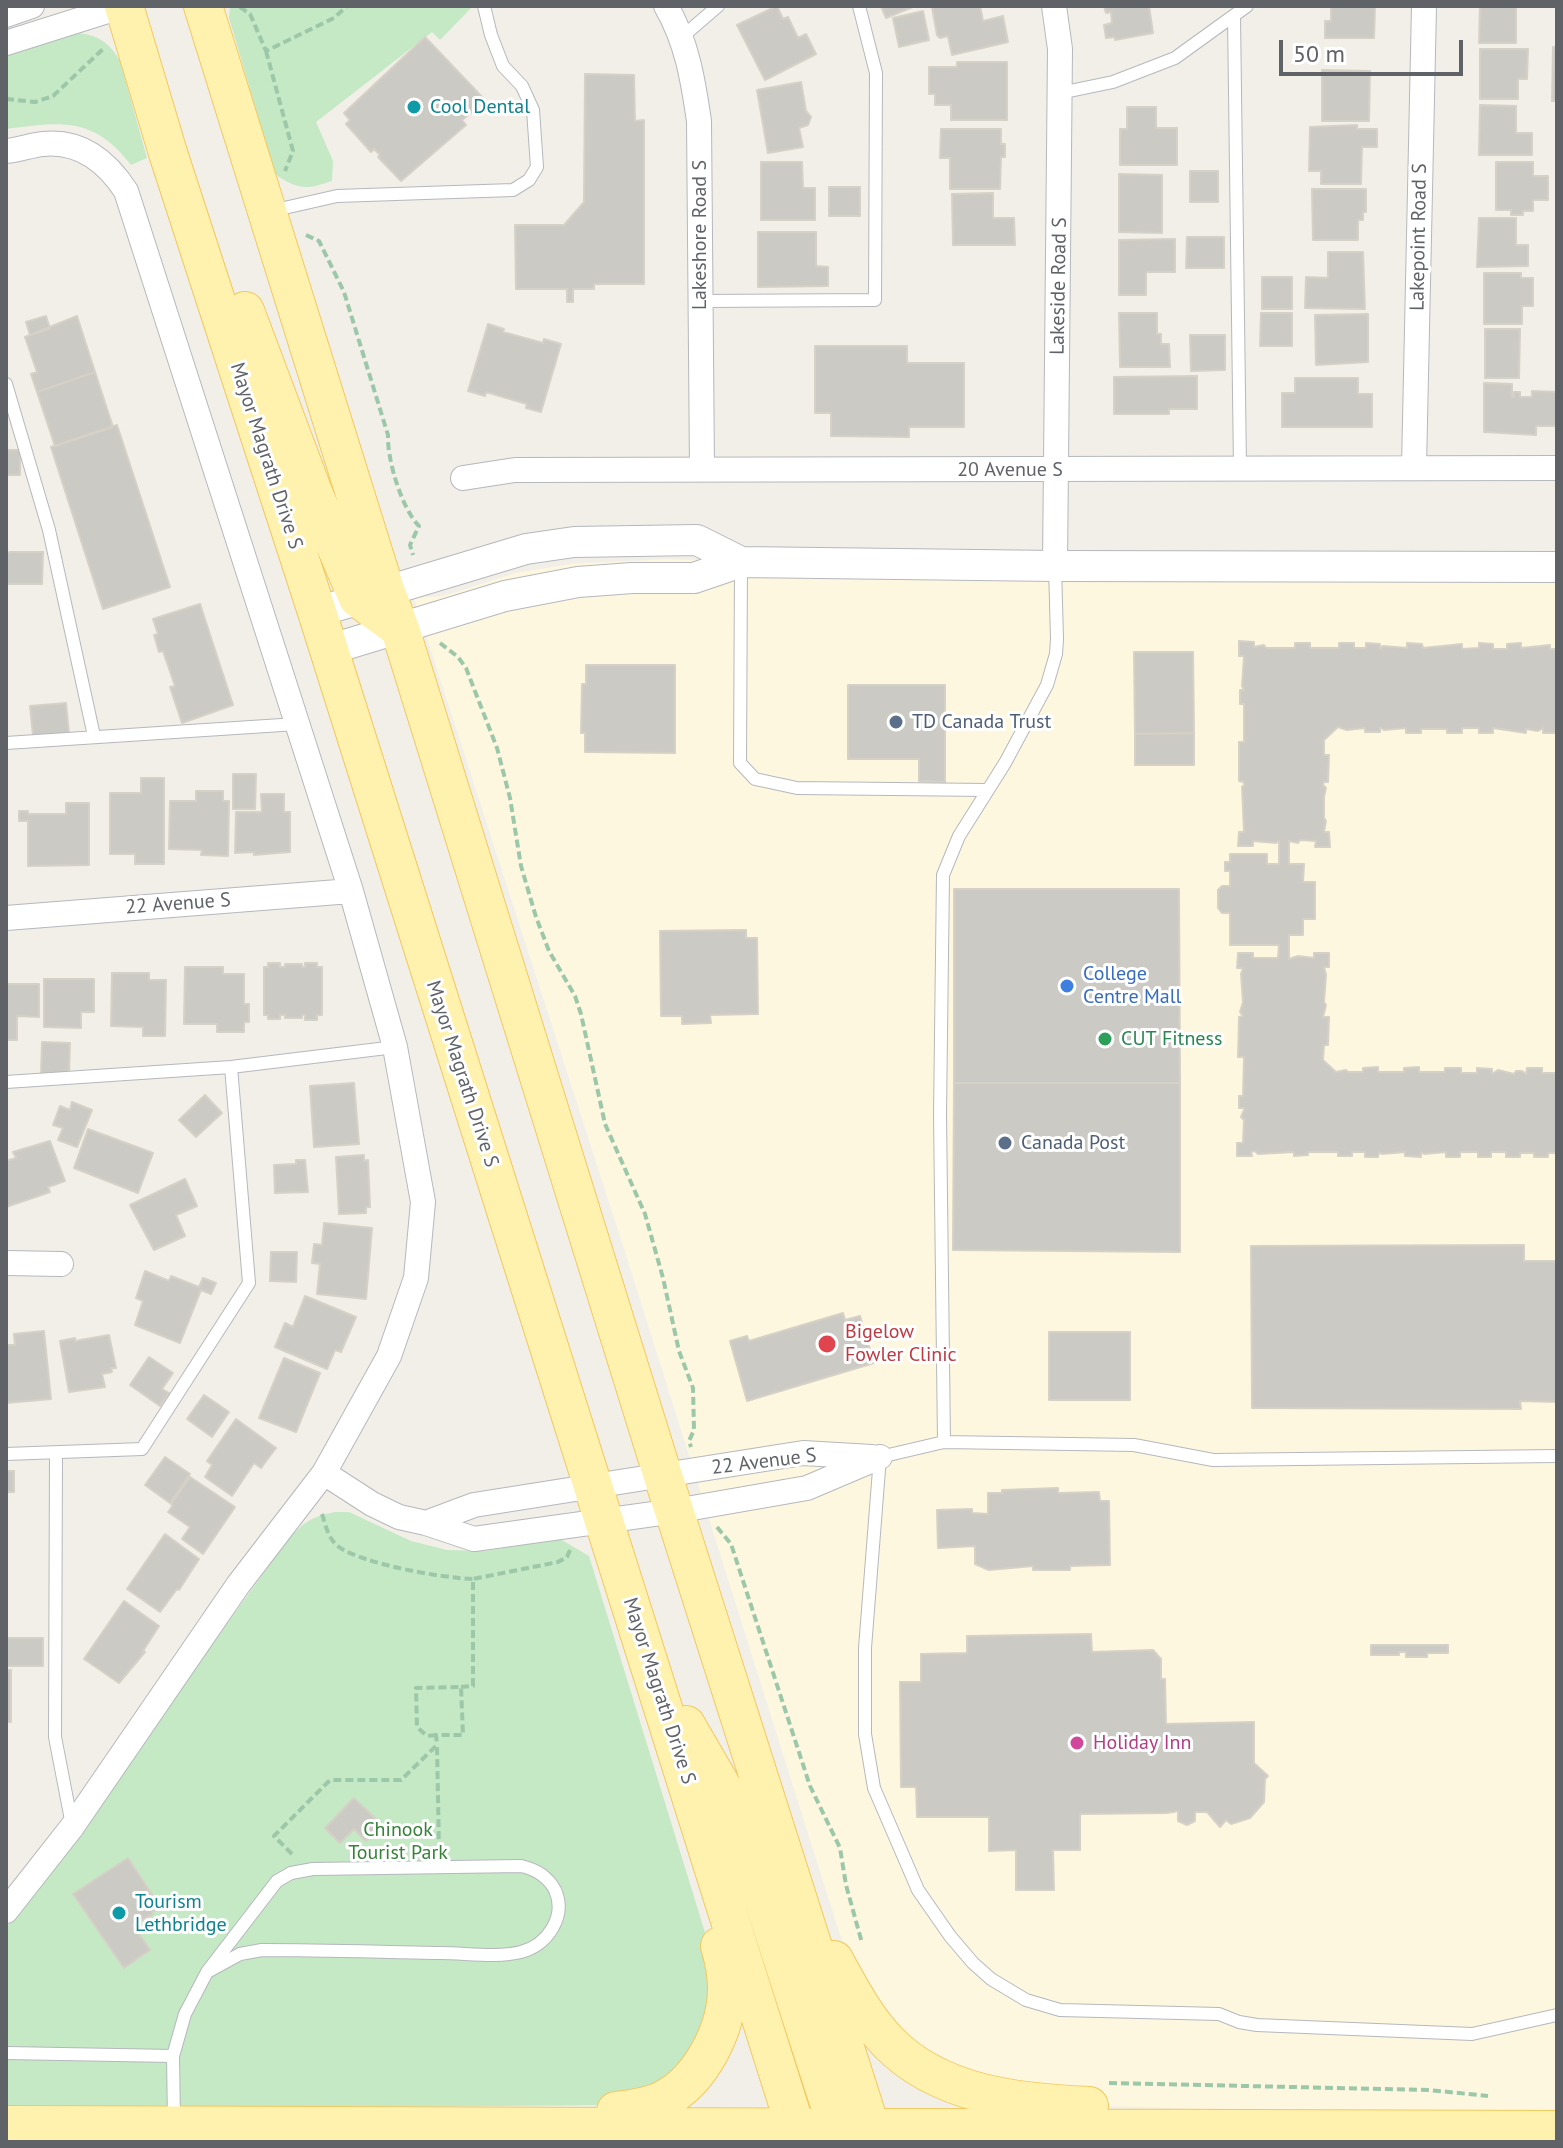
<!DOCTYPE html>
<style>
body{margin:0}
#map{position:relative;width:1563px;height:2148px;overflow:hidden;background:#f1efe8;font-family:"PT Sans",sans-serif}
canvas{display:block}
.frame{position:absolute;inset:0;border:8px solid #5f6368;pointer-events:none}
.scale{position:absolute;left:1279px;top:40px;width:184px;height:36px;box-sizing:border-box;border:4px solid #5f6368;border-top:0;padding-left:10px;font-size:24px;line-height:28px;white-space:nowrap;color:#5f6368;-webkit-text-stroke:6px #fff;paint-order:stroke}
</style>
<div id="map">
<canvas width="1563" height="2148"></canvas>
<div class="frame"></div>
<div class="scale">50 m</div>
</div>
<script>
const g = document.querySelector('canvas').getContext('2d');
g.lineJoin = 'round';
function paint(path, color) { g.fillStyle = color; g.fill(path, 'evenodd'); }
function trace(path, color, width, dash) { g.strokeStyle = color; g.lineWidth = width; g.lineCap = dash ? 'butt' : 'round'; g.setLineDash(dash || []); g.stroke(path); }
function label(font, color, halo, rows, align = 'center') {
  g.font = font + ' "PT Sans",sans-serif'; g.lineWidth = 6; g.setLineDash([]); g.textBaseline = 'middle'; g.strokeStyle = halo; g.fillStyle = color; for (const [text, x, y, turn = 0] of rows) {
    g.save(); g.translate(x, y); g.rotate((+turn || 0) * Math.PI / 180); g.textAlign = isNaN(turn) ? turn : align; if (halo) g.strokeText(text, 0, 0); g.fillText(text, 0, 0); g.restore();
  }
}
const commercial = new Path2D(`
 M669 559 741 562 1557 567V2130L1284 2112 1075 2105 889 2043 839 1932 626 1255 414 598 444 596 516 573 571 564Z`);
const green = new Path2D(`
 M230 6H473L440 40 432 32 316 122 333 161 332 181C305 190 299 190 275 174L229 18Z
 M78 33C98 35 110 43 120 61L147 158 131 165C94 116 60 122 6 129V56Z
 M335 1512H349L411 1541 447 1550 485 1551 560 1539 589 1556 715 1965 718 1997 676 2077 618 2105 6 2110V1928L279 1552C298 1528 304 1518 335 1512Z`);
const building = new Path2D(`
 M777 6 783 19 788 17 798 38 806 34 816 54 765 80 737 25Z
 M881 6H915L886 18Z
 M980 6 983 21 1003 16 1008 42 952 55 948 36 940 38 937 35 932 7Z
 M1104 6H1149L1153 33 1115 40V37L1106 38 1104 25 1112 23 1111 12 1106 13Z
 M1331 6H1375L1374 38H1325V21H1331Z
 M1480 6H1516V43H1479Z
 M923 11 929 40 899 47 893 18Z
 M425 37 486 101 462 120 466 125 401 181 378 157 380 155 374 149 371 152 346 124 350 120 344 113Z
 M1553 47H1557V101H1552Z
 M1480 49H1528L1527 79H1518V99H1480Z
 M957 62H1007V120H951V105H935V94H929V67H957Z
 M1322 70 1370 71 1369 121H1322Z
 M585 74 634 75 635 121 644 120V284H594V289H573V302H567V289H516L515 225H564L584 202Z
 M801 82 806 111 811 117 808 125 799 128 803 147 768 153 757 90Z
 M1480 105 1516 106V133H1532V155H1479Z
 M1127 107H1156V128H1177V165H1120V129H1127Z
 M1357 125V129H1377V147H1362L1361 184H1321V171H1309L1310 127Z
 M941 129H1001V144H1005V157H1001L1000 189H950V158H940Z
 M761 162H802L803 188H815V220H761Z
 M1496 162H1533V176H1548V200H1533V211H1523V215H1511V210H1496Z
 M1190 171H1218V202H1190Z
 M1119 174 1162 175V233L1119 232Z
 M829 187H860V216H829Z
 M1312 189H1366V212H1363V220H1358V240H1313Z
 M993 193V218H1014L1015 245H953L952 194Z
 M1479 218H1516V245H1528V266L1477 267Z
 M758 232H816V266L828 267V286L758 287Z
 M1187 237H1224V268H1186Z
 M1175 239V272H1146V295H1119V240Z
 M1328 252H1363L1365 309 1305 308 1306 277 1328 278Z
 M1484 273H1521V278H1533V306H1522V324H1484Z
 M1262 277H1292V309H1262Z
 M1119 313H1157V334H1161V344H1169L1170 367H1120Z
 M1261 313H1292V346H1260Z
 M1368 314V362L1316 365 1315 315Z
 M46 316 50 329 30 335 26 322Z
 M77 316 95 372 37 392 31 374 37 372 25 337Z
 M488 324 504 329 503 332 543 343 544 339 561 344 541 412 526 408 527 404 486 392 485 396 468 391Z
 M1485 329H1520L1519 378H1485Z
 M1190 335H1225V370L1191 371Z
 M815 346H907V363H964V427H909V437L831 436V413H815Z
 M95 372 113 427 55 446 37 392Z
 M1197 376V409H1169V414H1114V377Z
 M1295 378H1358V394H1372V427H1282V393H1295Z
 M1484 383 1512 384V397H1514V392H1520V397H1532V391L1557 392V426H1536V435L1484 432Z
 M117 425 170 587 103 609 51 447Z
 M6 450H20V475H6Z
 M10 552H43L42 584H7L6 596V554Z
 M200 604 233 705 182 723 170 687 175 686 163 651 159 652 154 635 158 634 153 619Z
 M1239 641 1254 642V647L1264 645 1266 648H1295V643H1310V648H1339V643H1354V648H1366V643L1380 644V649L1383 646 1407 648V643L1422 644 1423 648 1462 644V649L1479 648V643L1493 644V649H1507V644L1521 643V648L1550 645V649H1557V733H1543V728L1538 731 1526 729V733L1493 728V733H1479V728H1462V733H1447V729H1421V733H1406V728L1384 730 1380 727V732H1365V728L1347 730 1338 727 1324 740V755H1329L1328 782H1324L1323 785 1326 788 1324 797V818L1326 821 1324 832H1329L1330 847H1315L1316 841 1300 840 1298 843 1289 841V864H1304L1303 882H1315V919H1303V935H1289V959L1298 956 1314 958V953H1329V967H1324L1326 975 1324 1002 1326 1005 1323 1017H1329L1328 1045H1324L1323 1060 1336 1072 1346 1070 1348 1072H1363V1068L1378 1067V1072H1404V1068L1419 1067V1072H1445V1068H1461V1073H1477V1068L1492 1069V1074L1498 1070 1514 1074 1516 1071H1522L1526 1074 1527 1068H1542V1073H1557V1153H1548V1157H1534V1153H1520V1157H1506V1152H1491V1157H1478V1152H1460V1157H1446V1152L1424 1154 1421 1152V1157L1405 1156V1152L1382 1154 1379 1152 1378 1157H1365V1152H1352V1156H1338V1152H1308V1155L1294 1156V1152L1258 1154 1255 1151 1251 1152 1252 1156H1237V1143H1243L1244 1120 1241 1117 1244 1110V1108H1239V1096H1243L1244 1057H1238L1239 1017 1243 1016 1240 1012 1243 1002 1241 974 1243 968H1237L1238 953H1253V958H1278L1279 945H1230V913H1222L1218 908V890L1222 886H1230V871H1225V862H1230V854H1267V864H1279V841L1276 843 1253 841V846H1238L1239 832H1244L1242 787 1244 785V782L1239 781V742H1244V704H1240V690H1244L1242 686 1244 656H1239Z
 M1134 652H1193L1194 733 1135 734Z
 M586 665H675V753L585 752V733H581L582 684H586Z
 M848 685H945V782L919 781V759H848Z
 M66 703 69 734 33 736 30 706Z
 M1194 733V765H1135V734Z
 M233 774H256L255 809H233Z
 M141 778H164V864H135V854H110V793H141Z
 M196 791H223V801H229L228 856 201 855 202 850 169 849 170 801H196Z
 M261 794H284V812H290V852L254 855V852L235 853 236 812H262Z
 M66 803H89V865L28 866V821H19V811H28V814H66Z
 M954 889H1179L1180 1083H954Z
 M746 930V938H757L758 1014 710 1015 711 1023 682 1024V1016H661L660 931Z
 M268 963H280V967H285V964H302V967H305V963H317V967H322V1015H317V1020H305V1015H302V1018H285V1015H280V1019H268V1015H264V967H268Z
 M185 967H223V974H244V1004H249V1022H244V1032H217V1024H184Z
 M112 973H149V980H166L165 1036H143V1027L111 1026Z
 M44 979H94V1012H81V1028L44 1027Z
 M6 984H39V1017L17 1016V1040H6Z
 M42 1042 70 1043 69 1073H41Z
 M354 1083 359 1144 314 1147 310 1086Z
 M954 1083H1180V1252L953 1250Z
 M205 1095 222 1113 196 1137 179 1120Z
 M72 1102 92 1110 77 1147 58 1140 63 1128 53 1125 60 1106 70 1110Z
 M88 1129 153 1153 138 1193 74 1168Z
 M50 1141 65 1181 48 1187 50 1192 6 1207V1161L16 1158 13 1152Z
 M364 1155V1161L368 1160 370 1207H366V1213L339 1214 336 1157Z
 M296 1160H305L308 1192 275 1193 274 1165 296 1164Z
 M185 1179 197 1206 176 1215 185 1236 154 1250 130 1205Z
 M324 1223 372 1228 366 1299 317 1294 320 1264 312 1263 314 1244 322 1245Z
 M1524 1245V1261H1557V1402L1520 1401 1521 1409 1252 1408 1251 1246Z
 M271 1252H297L296 1282 270 1281Z
 M145 1271 169 1281 171 1276 199 1287 203 1278 216 1283 211 1294 201 1290 180 1343 135 1325 143 1301 136 1298Z
 M305 1296 356 1317 341 1352 335 1350 327 1369 275 1347 285 1323 293 1327Z
 M843 1313 845 1320 860 1316 874 1363 747 1401 730 1341 747 1336 749 1341Z
 M44 1331 51 1399 6 1403V1345H15L14 1334Z
 M1049 1332H1130V1400H1049Z
 M109 1335 116 1368H111L112 1372 102 1374 105 1387 69 1392 60 1341 75 1338V1341Z
 M149 1357 173 1373 162 1389 169 1393 160 1406 130 1385Z
 M284 1358 320 1373 296 1432 259 1418Z
 M204 1395 229 1412 212 1437 187 1419Z
 M236 1419 276 1448 261 1468 254 1463 232 1496 205 1477 212 1465 207 1461Z
 M165 1457 190 1474 170 1503 145 1485Z
 M6 1471H14V1492H6Z
 M190 1477 235 1507 203 1554 182 1539 190 1527 168 1512 173 1505 171 1504Z
 M1058 1488V1493L1099 1492 1100 1501H1109L1110 1565 1070 1566V1570H1033V1566L989 1570 975 1564V1546L938 1548 937 1510 972 1509V1513L988 1514V1493H1002V1490Z
 M165 1534 199 1559 179 1590 177 1589 160 1612 127 1589Z
 M124 1601 159 1626 143 1651 145 1652 119 1683 84 1659Z
 M1091 1634 1092 1652 1153 1650 1161 1659V1679H1165L1166 1724 1254 1722V1763L1268 1776 1265 1779 1264 1802 1250 1818 1231 1824 1226 1820 1220 1827 1207 1812H1195V1821L1187 1825 1178 1821V1811L1167 1813 1080 1814V1850H1053L1054 1890H1016V1850L989 1851V1817H917L916 1787H901L900 1682H921V1654L967 1653V1636Z
 M6 1638H43V1666H6Z
 M1371 1645H1448V1653H1427V1657H1406V1652H1399V1655H1371Z
 M6 1670H11V1722H6Z
 M354 1798 382 1825 366 1841 354 1829 340 1843 325 1828Z
 M128 1858 160 1907 152 1912 153 1914 133 1925 150 1950 124 1968 73 1894Z`);
const path = new Path2D(`
 M240 7 250 14 266 51 334 18 347 6
 M266 51 293 151 285 171
 M6 99 35 102 53 96 104 48
 M306 235 319 241 344 292 388 435C387 460 402 509 419 526L410 545 413 555
 M440 643 458 657 466 668 497 748 510 798 521 866 536 917 549 951 575 996 581 1014 605 1124 645 1214 663 1278 679 1351 693 1388 694 1430 689 1441 691 1447
 M322 1514C326 1526 328 1539 339 1547 363 1564 442 1578 473 1579
 M717 1527 731 1544 810 1786 840 1848 846 1885 862 1943
 M461 1687 473 1686V1579L558 1562 567 1557 570 1550
 M436 1735 427 1736 417 1727 416 1688 461 1687 463 1735H436L437 1745
 M292 1854 274 1836 330 1780H401L437 1745 439 1850
 M1109 2083 1429 2090 1488 2096`);
const service = new Path2D(`
 M1234 16 1240 468
 M682 37 718 6
 M1060 93 1113 82 1175 58 1247 6
 M271 211 337 196 513 190 529 180 537 167 533 110 522 86 503 66 491 35 484 6
 M701 301 875 300 876 73 859 6
 M6 384 49 530 94 736
 M741 565 740 763 755 779 797 788 988 790
 M6 743 297 724
 M6 1082 231 1067 395 1047
 M944 1442 940 1114 943 875 959 836 1005 763 1047 685 1056 654 1057 639 1055 566
 M6 1454 142 1449 249 1283 231 1067
 M56 1454 55 1737 72 1825
 M1557 1456 1213 1460 1134 1445 944 1442 880 1457 865 1648V1734L874 1788 918 1890 950 1936 973 1963 991 1979 1026 2000 1060 2010 1219 2014 1239 2022 1257 2025 1472 2034 1557 2015
 M6 2053 173 2056
 M174 2121 173 2056 185 2014 207 1972 277 1881 291 1873 313 1869 521 1866C535 1869 548 1877 555 1890 567 1917 547 1945 521 1952 497 1958 466 1953 441 1953 381 1952 322 1950 262 1950L240 1954 207 1972`);
const minor = new Path2D(`
 M666 6C687 42 693 80 699 121L702 469
 M1054 6 1060 49 1055 566
 M6 15 32 6
 M6 43 123 6
 M6 151C19 150 31 145 43 144 81 140 107 162 126 191L351 891 395 1047 423 1202 416 1278 389 1356 324 1473 238 1585 72 1827 6 1911
 M1414 467 1424 6
 M463 478 515 470 1557 468
 M6 918 351 891
 M6 1263 61 1264
 M324 1473 372 1504 399 1517 426 1523 474 1539 675 1511 807 1488 880 1457
 M426 1523 474 1505 803 1453 872 1457`);
const tertiary = new Path2D(`
 M317 612 526 549 574 542 697 540 741 562
 M328 650 505 596 578 582 632 578H694L741 562 1055 566 1557 567`);
const primary = new Path2D(`
 M124 6 168 153 317 612 800 2142
 M203 6 385 590 400 629 663 1476 875 2142
 M245 311 314 495 358 598 400 629
 M686 1725 733 1806 837 2127 848 2142
 M834 1960C850 1989 865 2018 888 2042 939 2095 1019 2103 1089 2106
 M616 2111C632 2109 651 2107 665 2099 701 2080 727 2029 727 1989 727 1975 724 1959 720 1946
 M6 2125 1557 2130`);
const markers = [
 [414,107,8,"#0f9aa8"],
 [896,722,8,"#5c6f8a"],
 [1067,986,8,"#3f7fe0"],
 [1105,1039,8,"#2e9e5b"],
 [1005,1143,8,"#5c6f8a"],
 [827,1344,10,"#e0444e"],
 [1077,1743,8,"#d1479c"],
 [119,1913,8,"#0f9aa8"]
];
const cultureNames = [
 ["Cool Dental",430,107],
 ["Tourism",135,1902],
 ["Lethbridge",135,1925]
];
const streetNames = [
 ["Lakeshore Road S",700,235,-90],
 ["Lakepoint Road S",1419,237,-89],
 ["Lakeside Road S",1059,286,-89],
 ["Mayor Magrath Drive S",266,456,72],
 ["20 Avenue S",1010,470],
 ["22 Avenue S",178,904,-4],
 ["Mayor Magrath Drive S",462,1074,72],
 ["22 Avenue S",764,1462,-7],
 ["Mayor Magrath Drive S",659,1691,72]
];
const serviceNames = [
 ["TD Canada Trust",912,722],
 ["Canada Post",1021,1143]
];
const shopNames = [
 ["College",1083,974],
 ["Centre Mall",1083,997]
];
const leisureNames = [
 ["CUT Fitness",1121,1039]
];
const healthNames = [
 ["Bigelow",845,1332],
 ["Fowler Clinic",845,1355]
];
const hotelNames = [
 ["Holiday Inn",1093,1743]
];
const parkNames = [
 ["Chinook",398,1830],
 ["Tourist Park",398,1853]
];
paint(commercial, '#fef7e0');
paint(green, '#c5e8c5');
paint(building, '#cccac5');
trace(building, '#d6d1c6', 2);
trace(service, '#b5b8bc', 14);
trace(minor, '#b5b8bc', 26);
trace(tertiary, '#b5b8bc', 32);
trace(primary, '#f2c960', 40);
trace(path, '#9cc7a9', 4, [8, 4]);
trace(service, '#fff', 12);
trace(minor, '#fff', 24);
trace(tertiary, '#fff', 30);
trace(primary, '#fff2af', 38);
for (const [x, y, r, color] of markers) { const dot = new Path2D(); dot.arc(x, y, r, 0, 2 * Math.PI); g.fillStyle = color; g.fill(dot); trace(dot, '#fff', 3); }
label('20px', '#0d838f', '#fff', cultureNames, 'left');
label('20px', '#5f6368', '#fff', streetNames);
label('20px', '#4e5e75', '#fff', serviceNames, 'left');
label('20px', '#366cbe', '#fff', shopNames, 'left');
label('20px', '#27864d', '#fff', leisureNames, 'left');
label('20px', '#be3a42', '#fff', healthNames, 'left');
label('20px', '#b23c85', '#fff', hotelNames, 'left');
label('20px', '#348238', '#fff', parkNames);
</script>
